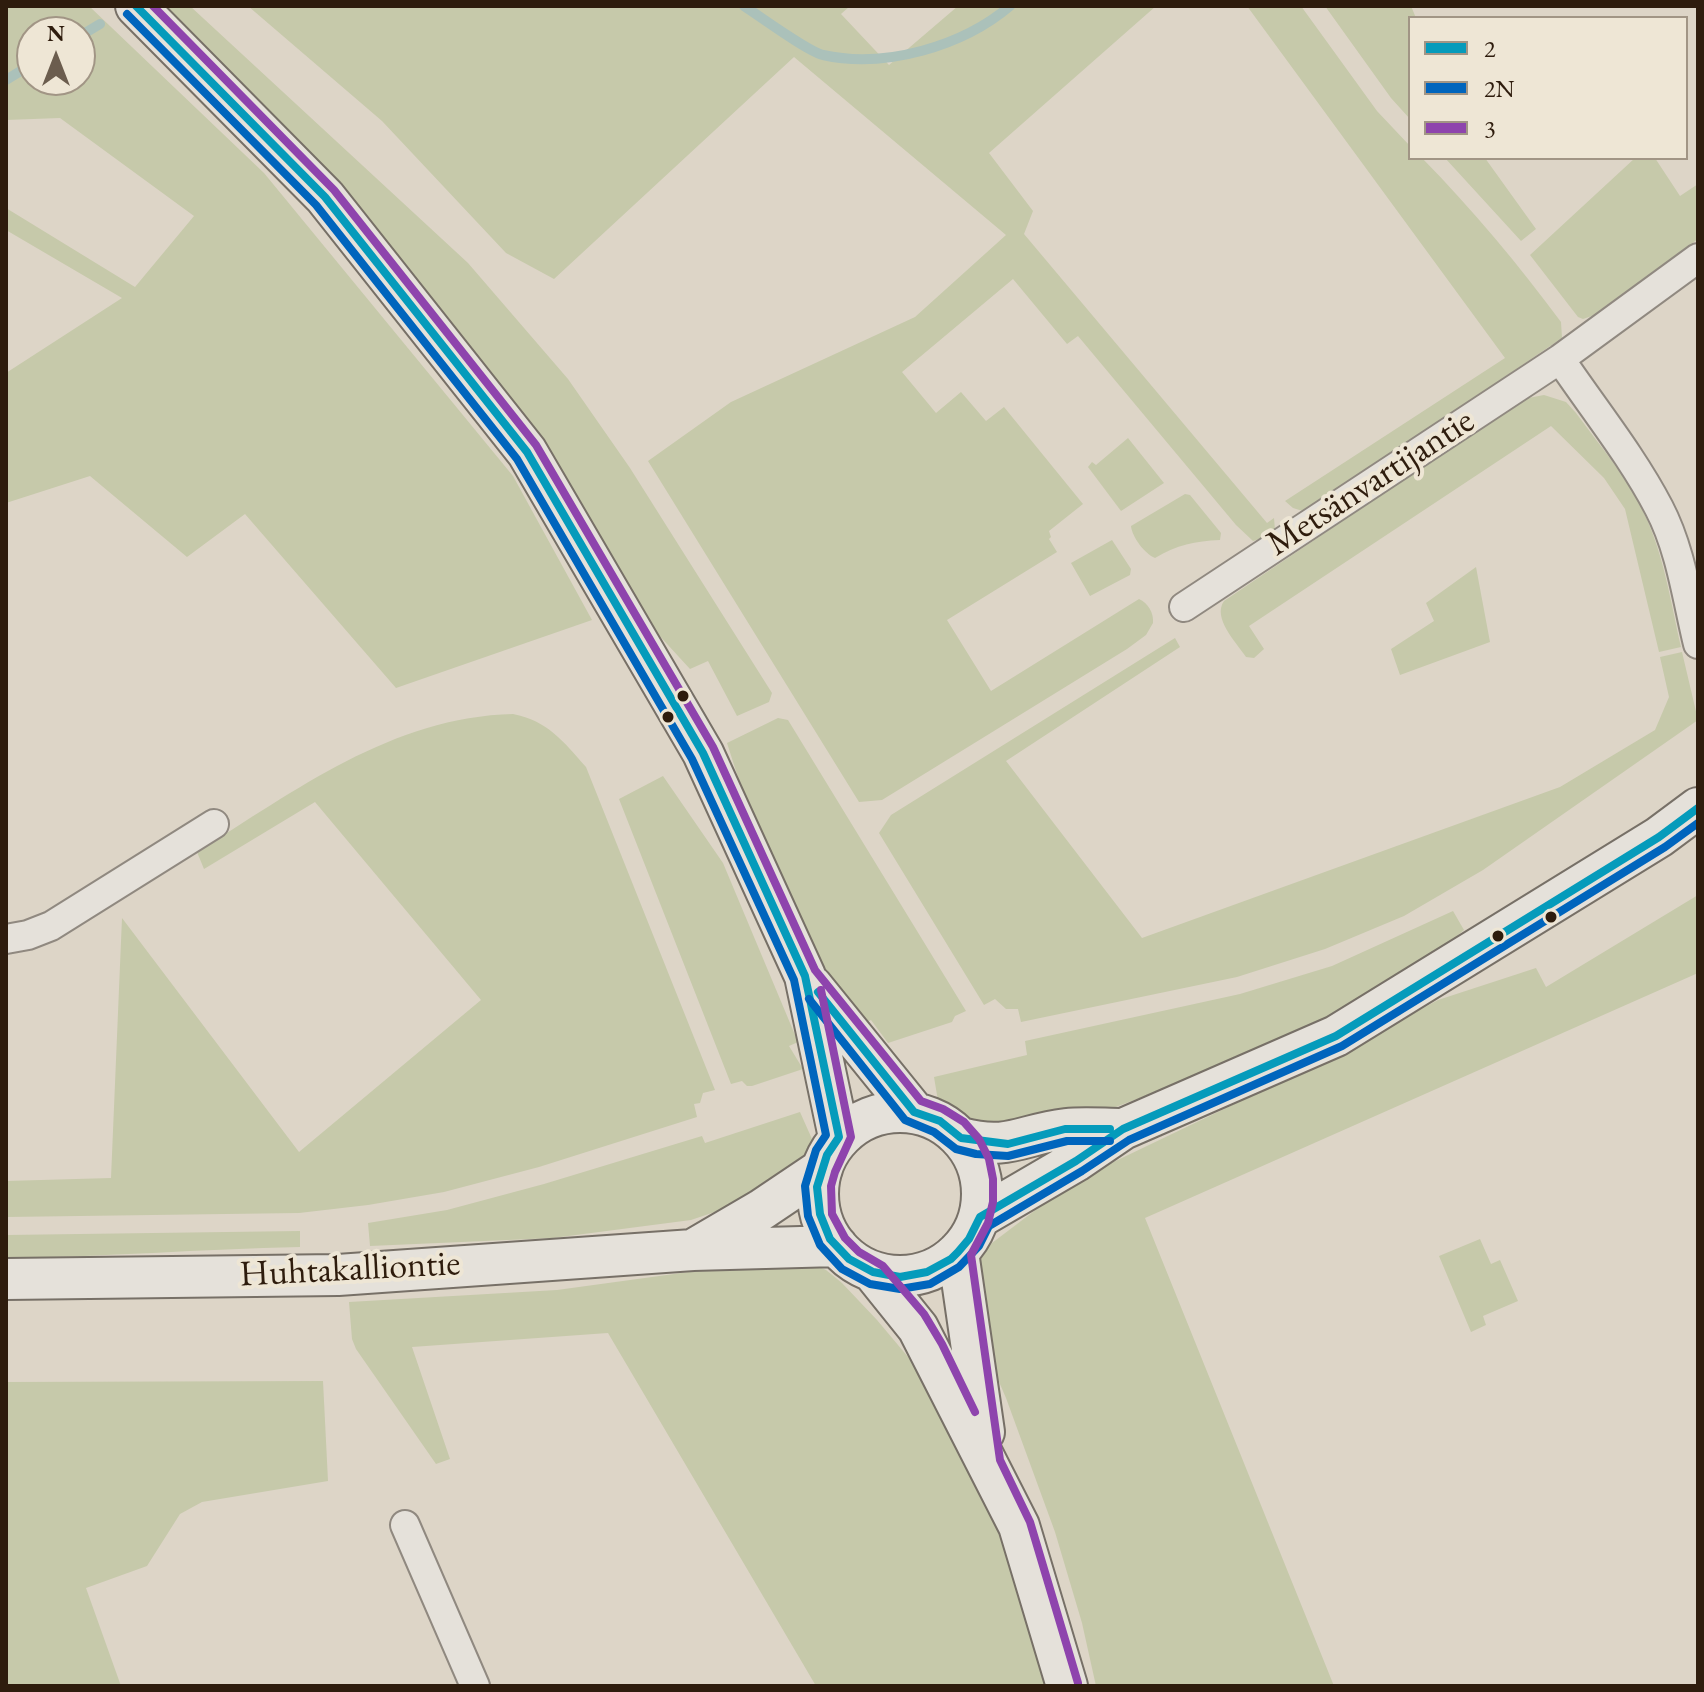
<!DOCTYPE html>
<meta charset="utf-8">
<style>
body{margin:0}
#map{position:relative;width:1704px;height:1692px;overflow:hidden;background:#ddd5c7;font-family:"EB Garamond",serif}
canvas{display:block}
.frame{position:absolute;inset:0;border:8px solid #2e1c0d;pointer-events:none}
.legend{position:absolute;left:1408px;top:16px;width:280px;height:144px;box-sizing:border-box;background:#eee6d5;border:2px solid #a19585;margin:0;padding:10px 14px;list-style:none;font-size:24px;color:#2e1c0d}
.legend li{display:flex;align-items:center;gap:16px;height:40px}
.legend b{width:40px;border:2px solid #a19585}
.north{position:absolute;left:16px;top:16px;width:80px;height:80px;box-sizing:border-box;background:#eee6d5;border:2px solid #a19585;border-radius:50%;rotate:0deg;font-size:22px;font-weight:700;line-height:32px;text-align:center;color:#2e1c0d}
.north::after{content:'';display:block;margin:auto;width:28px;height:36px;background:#6b5d4e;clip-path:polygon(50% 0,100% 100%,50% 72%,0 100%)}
</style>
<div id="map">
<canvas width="1704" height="1692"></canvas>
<div class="frame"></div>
<ul class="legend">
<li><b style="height:10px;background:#059bbb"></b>2</li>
<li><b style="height:10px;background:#0065bd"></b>2N</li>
<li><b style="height:10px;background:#8e44ad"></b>3</li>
</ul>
<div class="north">N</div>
</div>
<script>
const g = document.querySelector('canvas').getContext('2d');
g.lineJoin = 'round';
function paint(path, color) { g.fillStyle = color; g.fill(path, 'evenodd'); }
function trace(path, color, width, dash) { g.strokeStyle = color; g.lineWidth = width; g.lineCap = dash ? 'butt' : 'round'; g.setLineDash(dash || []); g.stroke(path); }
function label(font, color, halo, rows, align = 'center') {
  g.font = font + ' "EB Garamond",serif'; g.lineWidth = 8; g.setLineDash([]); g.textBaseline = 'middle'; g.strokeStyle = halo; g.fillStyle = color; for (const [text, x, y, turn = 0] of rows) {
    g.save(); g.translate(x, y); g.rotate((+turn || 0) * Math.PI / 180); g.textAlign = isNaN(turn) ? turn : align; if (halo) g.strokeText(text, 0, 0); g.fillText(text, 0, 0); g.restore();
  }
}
const green = new Path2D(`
 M6 6H89L264 173 513 476 592 620 396 688 245 514 187 557 90 476 6 503V373L122 298 6 230V208L135 287 194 216 60 118 6 120ZM32 32H80V80H32Z
 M160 6H190L468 263 568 379 630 468 772 693 769 702 737 716 708 661 690 669 634 608Z
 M248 6H850L841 14 889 65 958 6H1156L989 153 1033 211 1024 234 1267 523 1274 518 1275 530 1266 537 1253 541 1236 525 1078 336 1067 344 1013 279 902 372 936 413 961 392 986 421 1004 407 1083 504 1049 531 1051 537 1049 539 1057 552 947 620 991 691 1139 599C1148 603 1154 613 1153 623L1146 635 1127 649 882 800 859 802 648 461 731 402 915 317 1006 235 794 57 554 279 506 253 382 121Z
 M1247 6H1301L1377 111 1410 146V158H1422C1473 210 1518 264 1561 322L1562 338 1306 512 1293 508 1285 501 1505 358Z
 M1325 6H1411L1416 18H1410V119L1391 98Z
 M1445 158H1485L1536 229 1521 241Z
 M1635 158H1655L1680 196 1698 184V239L1592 316 1583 319 1578 317 1530 255Z
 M1544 395 1566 402 1576 413C1600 446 1628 478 1645 515 1664 556 1671 603 1681 647L1659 652 1625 509 1604 478 1551 426 1249 626 1264 649 1254 658 1246 657C1236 642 1212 618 1224 601L1523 399Z
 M1128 438 1164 483 1121 511 1088 467 1092 462 1096 465Z
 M1185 494 1190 495 1221 533 1220 540C1195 541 1177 545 1155 558 1145 554 1132 537 1131 526Z
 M1112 540 1131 569 1130 575 1090 596 1071 563Z
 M1476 567 1490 642 1400 675 1391 649 1434 621 1426 603Z
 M1175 638 1180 647 1006 761 1142 938 1560 787 1655 730 1669 697 1660 657 1682 652 1698 720 1483 870 1404 916 1325 949 1237 977 1021 1022 1018 1009H1006L995 999 984 1005 879 833 891 815Z
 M513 714C548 721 563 741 586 767L715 1090 703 1093 700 1103 694 1104 697 1117 539 1167 444 1192 368 1205 299 1213 6 1217V1181L111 1178 122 918 299 1152 481 1000 315 802 204 869 197 852C295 791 392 717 513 714Z
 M778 718 788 720 966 1011 955 1016 952 1022 888 1043 871 1020 861 1025 832 982 761 849 727 743Z
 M663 776 723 863 798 1042 789 1046 803 1069 752 1086H747L742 1081 731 1084 619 799Z
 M1698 895V973L1145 1218 1334 1686H1096L1082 1623 1055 1532 1006 1398 978 1333 973 1272 980 1257 992 1243 1050 1199 1101 1168 1343 1052 1438 1000 1536 968 1546 987Z
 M1453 911 1464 930 1416 971 1331 1017 1224 1066 1055 1130 960 1134 934 1110 938 1101 934 1077 1027 1055 1025 1041 1240 994 1332 966Z
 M800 1112 816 1148 822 1149 820 1157 777 1191 691 1220 553 1238 370 1246 368 1223 447 1210 544 1184 702 1136 705 1143Z
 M300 1231V1247C202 1249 104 1257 6 1258V1235Z
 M1480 1239 1491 1264 1500 1260 1518 1301 1483 1316 1486 1325 1471 1332 1439 1256Z
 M769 1261 810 1263 826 1270 842 1283 877 1320 919 1370 1014 1542 1056 1686H816L608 1333 412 1347 450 1459 436 1464 356 1349 352 1339 349 1302 557 1290Z
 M323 1381 328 1481 202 1502 180 1514 147 1566 86 1588 121 1686H6V1382Z`);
const stream = new Path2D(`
 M744 6C761 17 807 51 823 55 885 69 963 46 1010 6
 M80 36 100 24
 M6 80 32 64`);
const street = new Path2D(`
 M1560 359C1593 408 1632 456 1659 508 1681 550 1687 599 1698 644
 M1184 607 1560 359 1698 258
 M6 939 28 935 51 926 214 824
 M405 1525 475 1686`);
const secondary = new Path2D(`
 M136 6 325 197 527 452 703 753 805 976 839 1137
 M812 986 914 1112
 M818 1194a82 82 0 1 1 164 0a82 82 0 1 1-164 0Z
 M961 1138C1010 1151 1022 1134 1066 1129 1085 1127 1105 1129 1123 1129
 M980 1217 1076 1161 1123 1129 1336 1036 1659 837 1698 808
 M696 1248 761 1210 822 1169
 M958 1252 984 1432
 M873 1272 918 1328 1019 1526 1067 1686
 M6 1279 338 1275 693 1250 837 1246`);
const bus1 = new Path2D(`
 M136 6 325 197 527 452 703 753 805 976 839 1137 827 1155 817 1187 820 1214 830 1239 849 1259 873 1272 900 1277 927 1272 951 1259 958 1252 969 1239 980 1217 1076 1161 1123 1129 1336 1036 1659 837 1698 808
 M818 992 914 1112 940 1121 961 1138 1008 1144 1065 1129H1110`);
const bus2 = new Path2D(`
 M127 14 316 205 517 459 692 759 794 980 826 1135 816 1150 805 1186 808 1216 820 1245 842 1269 870 1284 900 1289 930 1284 959 1267 979 1246 989 1226 1082 1171 1129 1140 1342 1046 1665 847 1698 823
 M809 999 905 1120 934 1132 956 1149 976 1154 1008 1156 1067 1141H1110`);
const bus3 = new Path2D(`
 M153 6 334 190 536 445 713 747 815 970 921 1101 943 1109 964 1122 979 1139 989 1159 993 1179V1202L988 1223 971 1255 1000 1460 1030 1522 1078 1683
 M821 990 851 1137 835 1172 831 1186 832 1214 845 1238 859 1252 883 1266 924 1314 942 1344 975 1412`);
const markers = [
 [683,696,7,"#2e1c0d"],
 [668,717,7,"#2e1c0d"],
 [1551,917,7,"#2e1c0d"],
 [1498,936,7,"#2e1c0d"]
];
const streetNames = [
 ["Metsänvartijantie",1371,483,-33],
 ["Huhtakalliontie",350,1270,-3]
];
paint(green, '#c6c9aa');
trace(stream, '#abc1ba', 10);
trace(street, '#908980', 32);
trace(secondary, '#777067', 44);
trace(street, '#e5e1da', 28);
trace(secondary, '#e5e1da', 40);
trace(bus1, '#059bbb', 8);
trace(bus2, '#0065bd', 8);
trace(bus3, '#8e44ad', 8);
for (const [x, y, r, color] of markers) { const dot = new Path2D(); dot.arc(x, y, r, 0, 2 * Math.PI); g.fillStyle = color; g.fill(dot); trace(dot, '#eee6d5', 3); }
label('36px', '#2e1c0d', '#eee6d5', streetNames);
</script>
